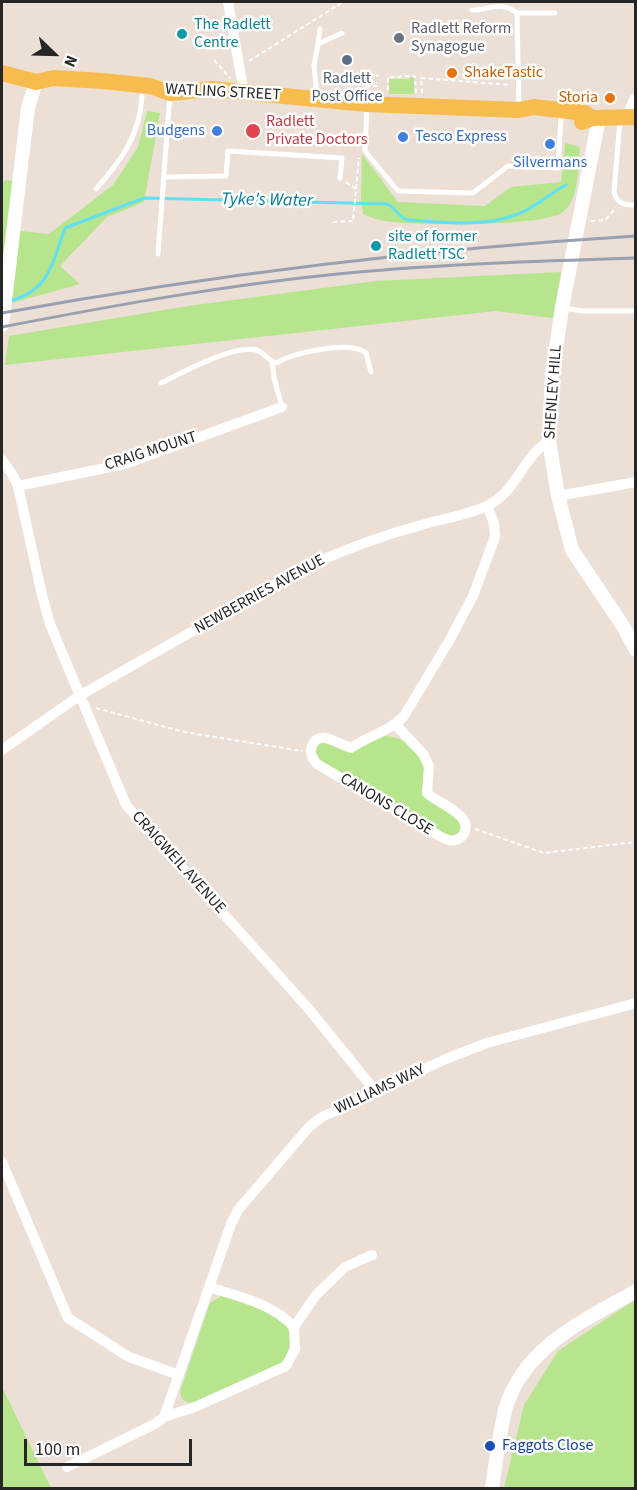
<!DOCTYPE html>
<style>
body{margin:0}
#map{position:relative;width:637px;height:1490px;overflow:hidden;background:#ebdfd6;font-family:"Source Sans 3",sans-serif}
canvas{display:block}
.frame{position:absolute;inset:0;border:3px solid #262626;pointer-events:none}
.north{position:absolute;left:24px;top:24px;width:60px;height:60px;-webkit-text-stroke:4px #fff;paint-order:stroke;rotate:113deg;font-size:16px;font-weight:700;line-height:24px;text-align:center;color:#262626}
.north::after{content:'';display:block;margin:auto;width:21px;height:27px;background:#262626;clip-path:polygon(50% 0,100% 100%,50% 72%,0 100%)}
.scale{position:absolute;left:24px;top:1439px;width:168px;height:27px;box-sizing:border-box;border:3px solid #262626;border-top:0;padding-left:8px;font-size:18px;line-height:21px;white-space:nowrap;color:#262626;-webkit-text-stroke:4px #fff;paint-order:stroke}
</style>
<div id="map">
<canvas width="637" height="1490"></canvas>
<div class="frame"></div>
<div class="north">N</div>
<div class="scale">100 m</div>
</div>
<script>
const g = document.querySelector('canvas').getContext('2d');
g.lineJoin = 'round';
function paint(path, color) { g.fillStyle = color; g.fill(path, 'evenodd'); }
function trace(path, color, width, dash) { g.strokeStyle = color; g.lineWidth = width; g.lineCap = dash ? 'butt' : 'round'; g.setLineDash(dash || []); g.stroke(path); }
function label(font, color, halo, rows, align = 'center') {
  g.font = font + ' "Source Sans 3",sans-serif'; g.lineWidth = 5; g.setLineDash([]); g.textBaseline = 'middle'; g.strokeStyle = halo; g.fillStyle = color; for (const [text, x, y, turn = 0] of rows) {
    g.save(); g.translate(x, y); g.rotate((+turn || 0) * Math.PI / 180); g.textAlign = isNaN(turn) ? turn : align; if (halo) g.strokeText(text, 0, 0); g.fillText(text, 0, 0); g.restore();
  }
}
const green = new Path2D(`
 M410 77 414 78V94H389V79H409Z
 M147 111 160 113 144 202 107 217 60 266 80 284 12 303 20 231 49 234 113 185 138 147Z
 M565 143 580 147C578 166 580 199 563 212 544 227 412 226 385 221 377 220 370 217 363 214L361 198 362 154 398 202 485 206 511 187 561 182Z
 M5 180 14 181 2 267V185Z
 M561 272 553 318 495 311 5 365 9 336 188 306 376 281Z
 M387 736C406 738 422 751 424 770 425 779 421 787 422 795L459 819 461 831 451 837 320 761 315 750 316 746 324 742 345 751 376 737Z
 M221 1296C230 1297 240 1301 249 1305 281 1316 300 1324 285 1362L193 1403C185 1403 181 1399 180 1392L210 1303Z
 M635 1300V1488H504L524 1405 558 1351Z
 M2 1387 51 1488H2Z`);
const stream = new Path2D(`
 M9 301C50 291 52 263 65 228L144 198 387 204C396 208 398 217 408 220 444 222 483 228 518 214 535 208 550 193 566 185`);
const path = new Path2D(`
 M214 60 230 78
 M249 61 343 2
 M359 74 381 76
 M388 90V77L415 76 416 93
 M362 92 363 87 377 86V83L363 80V74
 M422 93 421 78 511 85
 M346 182 356 189
 M591 221 605 220 616 208
 M333 222 353 221 359 158
 M96 708 184 732 302 751
 M475 829 544 853 636 842`);
const service = new Path2D(`
 M472 10C492 10 500 0 517 13H555
 M517 13 519 108
 M318 44 320 29
 M317 96 314 65 318 44 342 33
 M367 105 365 151 398 191 473 193 508 166 558 168 561 118
 M620 121 614 192C617 204 624 205 636 205
 M164 177 226 176 228 151 342 158 340 178
 M96 189C121 161 140 135 142 96
 M158 254 170 94
 M564 308 582 311H636
 M272 361 274 378 282 407
 M161 383C182 373 234 344 256 350 264 352 267 360 276 363 281 361 284 359 289 357 307 351 351 341 366 353L371 372`);
const minor = new Path2D(`
 M228 2 244 93
 M2 460 12 474 18 486 42 595 50 624 126 805 308 1008 376 1092
 M18 486 125 464 282 407
 M558 496 636 482
 M396 725 423 754 429 766 427 793C437 803 474 815 464 833 463 835 461 838 458 839 452 842 448 840 443 838L317 764C313 759 309 754 312 746 320 728 339 745 351 748 368 736 390 731 404 716L449 641 473 596 495 537 494 523 487 506
 M2 750 79 696 300 570C340 551 383 535 425 524 445 518 468 515 487 506 517 492 522 457 549 441
 M2 1162 68 1318 129 1357 179 1375
 M209 1287C239 1297 272 1303 294 1327
 M164 1417 195 1407 286 1366 295 1349 294 1327 316 1295 345 1267 372 1255
 M67 1467 155 1424 164 1417 231 1224 238 1210 309 1127 322 1117 448 1058 487 1043 636 1003`);
const tertiary = new Path2D(`
 M599 118 562 308 552 375 549 441 558 496 572 550 623 626 636 650
 M2 325 28 108 36 82
 M492 1488C496 1462 499 1433 506 1407 525 1346 585 1320 636 1291`);
const secondary = new Path2D(`
 M630 116 636 101`);
const primary = new Path2D(`
 M2 73 36 82 54 78 102 81 150 86 170 93 212 89 367 104 519 110 534 107 585 113 592 118
 M582 122 592 118 636 117`);
const rail = new Path2D(`
 M2 313C212 275 422 249 636 236
 M2 327C116 305 232 284 348 273 444 264 540 261 636 258`);
const markers = [
 [182,34,6,"#0f9aa8"],
 [399,38,6,"#6b7280"],
 [347,60,6,"#5c6f8a"],
 [452,73,6,"#e8710a"],
 [610,98,6,"#e8710a"],
 [217,131,6,"#3f7fe0"],
 [253,131,8,"#e0444e"],
 [403,137,6,"#3f7fe0"],
 [550,144,6,"#3f7fe0"],
 [376,246,6,"#0f9aa8"],
 [490,1446,6,"#1a4fb4"]
];
const cultureNames = [
 ["The Radlett",194,25],
 ["Centre",194,43],
 ["site of former",388,237],
 ["Radlett TSC",388,255]
];
const worshipNames = [
 ["Radlett Reform",411,29],
 ["Synagogue",411,47]
];
const foodNames = [
 ["ShakeTastic",464,73],
 ["Storia",598,98,"right"]
];
const serviceNames = [
 ["Radlett",347,79],
 ["Post Office",347,97]
];
const streetNames = [
 ["WATLING STREET",223,93,3],
 ["SHENLEY HILL",554,392,-86],
 ["CRAIG MOUNT",151,452,-18],
 ["NEWBERRIES AVENUE",260,595,-29],
 ["CANONS CLOSE",386,805,31],
 ["CRAIGWEIL AVENUE",178,863,48],
 ["WILLIAMS WAY",380,1090,-25]
];
const healthNames = [
 ["Radlett",266,122],
 ["Private Doctors",266,140]
];
const shopNames = [
 ["Budgens",205,131],
 ["Tesco Express",415,137,"left"],
 ["Silvermans",550,163,"center"]
];
const transitNames = [
 ["Faggots Close",502,1446]
];
const waterNames = [
 ["Tyke's Water",267,201,1]
];
paint(green, '#b6e58e');
trace(stream, '#61dff5', 3);
trace(path, '#fff', 2, [4.5, 3]);
trace(service, '#fff', 5);
trace(minor, '#fff', 10);
trace(tertiary, '#fff', 14);
trace(secondary, '#fff', 15);
trace(primary, '#f8bc4e', 16);
trace(rail, '#99a0b2', 3);
for (const [x, y, r, color] of markers) { const dot = new Path2D(); dot.arc(x, y, r, 0, 2 * Math.PI); g.fillStyle = color; g.fill(dot); trace(dot, '#fff', 2); }
label('16px', '#0d838f', '#fff', cultureNames, 'left');
label('16px', '#5b616d', '#fff', worshipNames, 'left');
label('16px', '#c56008', '#fff', foodNames, 'left');
label('16px', '#4e5e75', '#fff', serviceNames);
label('16px', '#262626', '#fff', streetNames);
label('16px', '#be3a42', '#fff', healthNames, 'left');
label('16px', '#366cbe', '#fff', shopNames, 'right');
label('16px', '#164399', '#fff', transitNames, 'left');
label('italic 18px', '#06799b', '#fff', waterNames);
</script>
